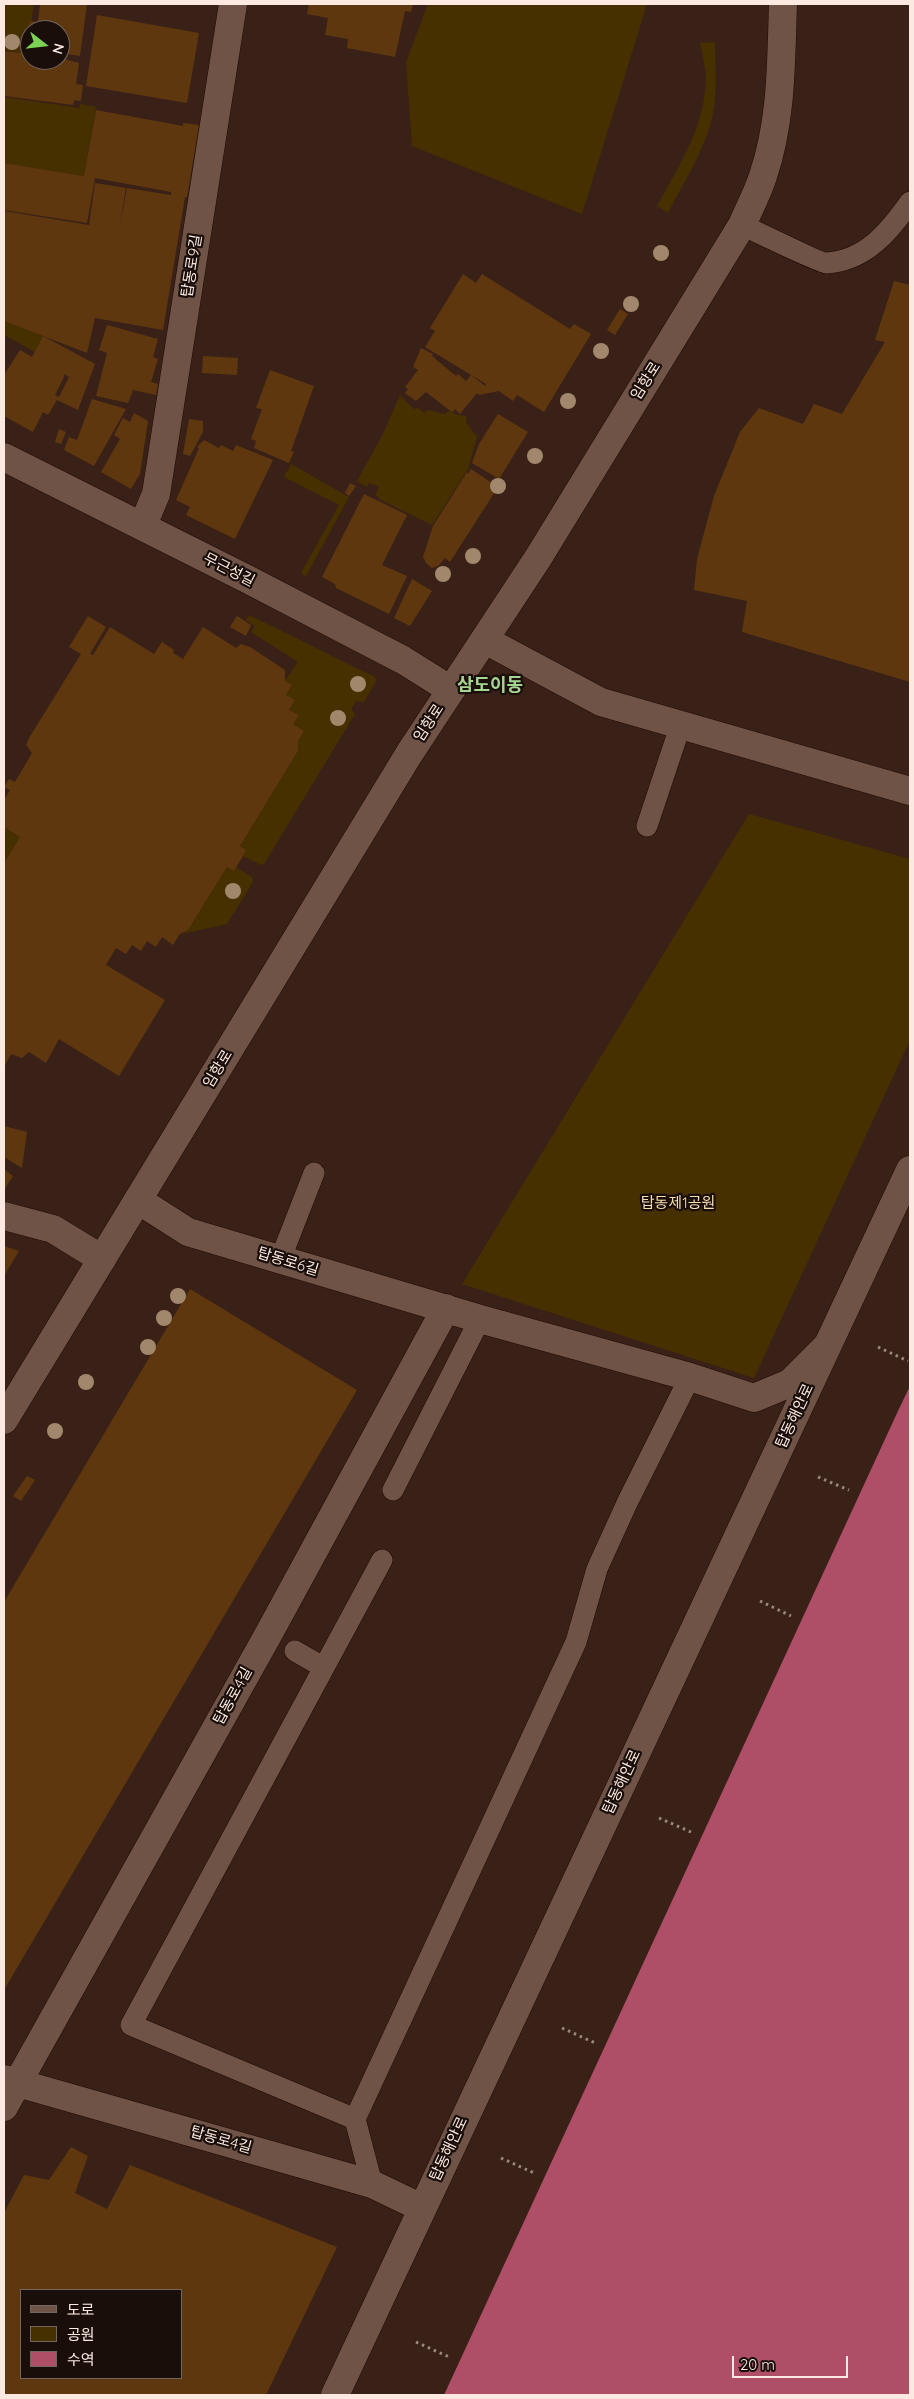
<!DOCTYPE html>
<meta charset="utf-8">
<style>
body{margin:0}
#map{position:relative;width:914px;height:2399px;overflow:hidden;background:#3a2117;font-family:Quicksand,"Noto Sans KR",sans-serif}
canvas{display:block}
.frame{position:absolute;inset:0;border:5px solid #fbe9e2;pointer-events:none}
.legend{position:absolute;left:20px;top:2289px;width:162px;height:90px;box-sizing:border-box;background:#190e09;border:1px solid #736660;margin:0;padding:6px 9px;list-style:none;font-size:15px;color:#fbe9e2}
.legend li{display:flex;align-items:center;gap:10px;height:25px}
.legend b{width:25px;border:1px solid #736660}
.north{position:absolute;left:20px;top:20px;width:50px;height:50px;box-sizing:border-box;background:#190e09;border:1px solid #736660;border-radius:50%;rotate:106deg;font-size:14px;font-weight:700;line-height:20px;text-align:center;color:#fbe9e2}
.north::after{content:'';display:block;margin:auto;width:18px;height:22px;background:#7dd154;clip-path:polygon(50% 0,100% 100%,50% 72%,0 100%)}
.scale{position:absolute;left:732px;top:2356px;width:116px;height:22px;box-sizing:border-box;border:2px solid #fbe9e2;border-top:0;padding-left:6px;font-size:15px;line-height:18px;white-space:nowrap;color:#fbe9e2;-webkit-text-stroke:4px #190e09;paint-order:stroke}
</style>
<div id="map">
<canvas width="914" height="2399"></canvas>
<div class="frame"></div>
<ul class="legend">
<li><b style="height:6px;background:#6f5347"></b>도로</li>
<li><b style="height:14px;background:#473000"></b>공원</li>
<li><b style="height:14px;background:#af4f67"></b>수역</li>
</ul>
<div class="north">N</div>
<div class="scale">20 m</div>
</div>
<script>
const g = document.querySelector('canvas').getContext('2d');
g.lineJoin = 'round';
function paint(path, color) { g.fillStyle = color; g.fill(path, 'evenodd'); }
function trace(path, color, width, dash) { g.strokeStyle = color; g.lineWidth = width; g.lineCap = dash ? 'butt' : 'round'; g.setLineDash(dash || []); g.stroke(path); }
function label(font, color, halo, rows, align = 'center') {
  g.font = font + ' Quicksand,"Noto Sans KR",sans-serif'; g.lineWidth = 4.5; g.setLineDash([]); g.textBaseline = 'middle'; g.strokeStyle = halo; g.fillStyle = color; for (const [text, x, y, turn = 0] of rows) {
    g.save(); g.translate(x, y); g.rotate((+turn || 0) * Math.PI / 180); g.textAlign = isNaN(turn) ? turn : align; if (halo) g.strokeText(text, 0, 0); g.fillText(text, 0, 0); g.restore();
  }
}
const green = new Path2D(`
 M4 4H34L27 48 30 49V54L4 50Z
 M428 4H647L582 214 412 146 406 62Z
 M715 42C715 64 717 86 714 108 708 146 685 179 668 213L657 206C680 164 705 127 706 78 706 67 702 54 700 43Z
 M4 97 79 108 80 104 96 107 84 176 4 163Z
 M4 321 43 336 35 352 4 335Z
 M400 395 414 409 418 408 424 413 427 410 445 414 450 411 457 415 466 416V422L477 437 468 469 432 525 379 499V497L375 495 379 487 369 483 367 487 357 481 383 434Z
 M291 464 349 497 306 576 301 573 339 505 284 477Z
 M249 615 375 677 376 681 364 702 356 701 351 710 355 714 264 864 261 865 243 856 246 850 240 846 298 751V741L304 731 293 724 298 715 289 710 295 700 286 695 292 685 285 681 298 662 251 632 255 626 246 620Z
 M749 814 910 859V1040L754 1378 462 1284Z
 M4 827 20 837 4 863Z
 M227 867 234 871 236 867 252 877 253 882 227 924 182 934 188 930Z`);
const water = new Path2D(`
 M910 1386V2395H444L898 1411Z`);
const building = new Path2D(`
 M40 4H87L80 56 60 53V30H30V49L27 48 30 21 38 22Z
 M309 4H413L411 12 405 11 395 57 347 48 348 39 325 35 328 18 307 14Z
 M97 15 199 33 187 103 86 86Z
 M4 51 30 54V60H60V58L79 63 76 84 83 85 81 101 74 100 73 105 5 96Z
 M96 110 183 126V123L199 125 187 197H185L163 330 95 318 87 353 43 336 95 364 78 410 57 400 48 415 43 412 33 432 4 416V375L20 350 32 357 43 336 4 321V211L89 225 95 183 126 188 119 230 127 188 171 195V192L95 178 87 223 4 210V163L84 176ZM64 374 69 377 59 397 55 395 64 377Z
 M463 274 476 283 482 274 570 329 574 324 591 334 544 412 517 395 513 401 499 391 479 395 477 393 460 414 455 409 453 412 449 410 426 392 416 401 405 393 408 389 405 387 418 370 413 367 421 348 433 354 432 356 456 376 458 374 466 381 471 375 485 386 486 384 425 347 435 331 430 328Z
 M894 281 910 285V682L742 632 747 601 694 590 697 559 714 496 740 432 759 408 803 424 814 404 842 414 885 342 875 340Z
 M620 309 628 314 615 335 607 330Z
 M107 325 158 339 153 357 158 359 151 382 158 384 156 395 133 390 128 403 96 396 107 353 99 350Z
 M203 356 238 358 237 375 202 373Z
 M270 370 314 386 291 451 294 452 289 463 254 448 256 441 251 439 262 409 256 408Z
 M92 399 126 409 94 466 64 450 69 437 77 440Z
 M134 413 148 421 140 474 131 489 101 472 120 439 114 435 123 418 130 422Z
 M498 414 528 432 499 479 472 463 479 444Z
 M189 419 203 421V432L190 456 183 454Z
 M59 429 66 432 61 444 55 442Z
 M204 440 219 448 221 445 233 451 236 445 273 460 235 539 186 515 190 507 176 500 199 448 197 447Z
 M471 469 498 487 450 562 445 558 438 566 432 568 426 563 423 557 433 526 467 472 468 474Z
 M350 483 356 486 349 496 345 493Z
 M364 494 407 515 382 565 407 576 389 614 336 588 335 584 322 577Z
 M412 579 432 591 410 626 394 618Z
 M88 616 106 627 90 654 93 655 110 627 154 654 162 642 174 650 173 653 183 659 203 627 236 648 241 644 250 647 285 670V681L292 685 286 695 295 700 289 710 299 715 293 724 304 731 298 741V751L240 846 246 850 243 856 234 871 227 867 188 930 180 934 173 945 162 937 156 947 147 941 141 951 132 945 126 954 116 948 106 965 165 1000 119 1076 59 1039 46 1063 29 1052 22 1058 11 1054 4 1067V863L20 837 4 827V800L10 790 4 787 9 779 15 782 32 753 26 745 29 738 81 654 69 647Z
 M237 616 251 625 246 636 230 627Z
 M4 1126 27 1132 22 1168 4 1157Z
 M4 1169 13 1176 4 1190Z
 M4 1246 19 1251 4 1276Z
 M190 1289 357 1390 4 1990V1602Z
 M27 1476 35 1480 21 1501 13 1496Z
 M71 2147 88 2156 75 2193 107 2209 130 2165 337 2247 266 2395H4V2213L24 2175 49 2180ZM21 2290H181V2378H21Z`);
const path = new Path2D(`
 M878 1347 908 1361
 M818 1477 849 1490
 M760 1601 791 1616
 M659 1818 691 1832
 M562 2028 595 2043
 M501 2158 534 2173
 M416 2342 449 2357`);
const lane = new Path2D(`
 M742 225C753 230 820 263 826 263 865 261 889 232 910 202
 M647 826 681 724
 M280 1260 314 1173
 M393 1490 480 1319
 M382 1560 131 2025 355 2119 576 1642 597 1569 627 1503 690 1377
 M295 1651 323 1667
 M355 2119 372 2184`);
const street = new Path2D(`
 M4 457 247 579 403 660 451 690
 M143 525 156 494 233 4
 M138 1200 188 1232 480 1319 690 1377 754 1398 790 1383 825 1348
 M4 1216 53 1229 102 1259
 M4 2079 372 2184 422 2208
 M4 2107 268 1635 446 1308`);
const secondary = new Path2D(`
 M485 640 601 702 910 791
 M4 1420 409 754 538 558 742 225C749 209 758 192 763 176 782 120 781 62 783 4
 M335 2395 910 1170`);
const trees = [
 [12,42],
 [661,253],
 [631,304],
 [601,351],
 [568,401],
 [535,456],
 [498,486],
 [473,556],
 [443,574],
 [358,684],
 [338,718],
 [233,891],
 [178,1296],
 [164,1318],
 [148,1347],
 [86,1382],
 [55,1431]
];
const streetNames = [
 ["탑동로9길",192,266,-81],
 ["임항로",646,381,-58],
 ["무근성길",229,570,27],
 ["임항로",429,723,-57],
 ["임항로",218,1069,-59],
 ["탑동로6길",288,1262,17],
 ["탑동해안로",795,1416,-65],
 ["탑동로4길",233,1696,-61],
 ["탑동해안로",622,1782,-65],
 ["탑동로4길",221,2140,16],
 ["탑동해안로",449,2149,-65]
];
const parkNames = [
 ["탑동제1공원",678,1203]
];
const quarterNames = [
 ["삼도이동",490,686]
];
paint(green, '#473000');
paint(water, '#af4f67');
paint(building, '#5e370e');
trace(lane, '#200a02', 22);
trace(street, '#200a02', 29);
trace(secondary, '#200a02', 29);
trace(path, '#9c877e', 3, [2.5, 4]);
trace(lane, '#6f5347', 21);
trace(street, '#6f5347', 28);
trace(secondary, '#6f5347', 28);
g.fillStyle = '#a1886c';
for (const [x, y] of trees) { g.beginPath(); g.arc(x, y, 8, 0, 2 * Math.PI); g.fill(); }
label('15px', '#fbe9e2', '#190e09', streetNames);
label('15px', '#f6ddb2', '#190e09', parkNames);
label('bold 18px', '#a6d493', '#190e09', quarterNames);
</script>
